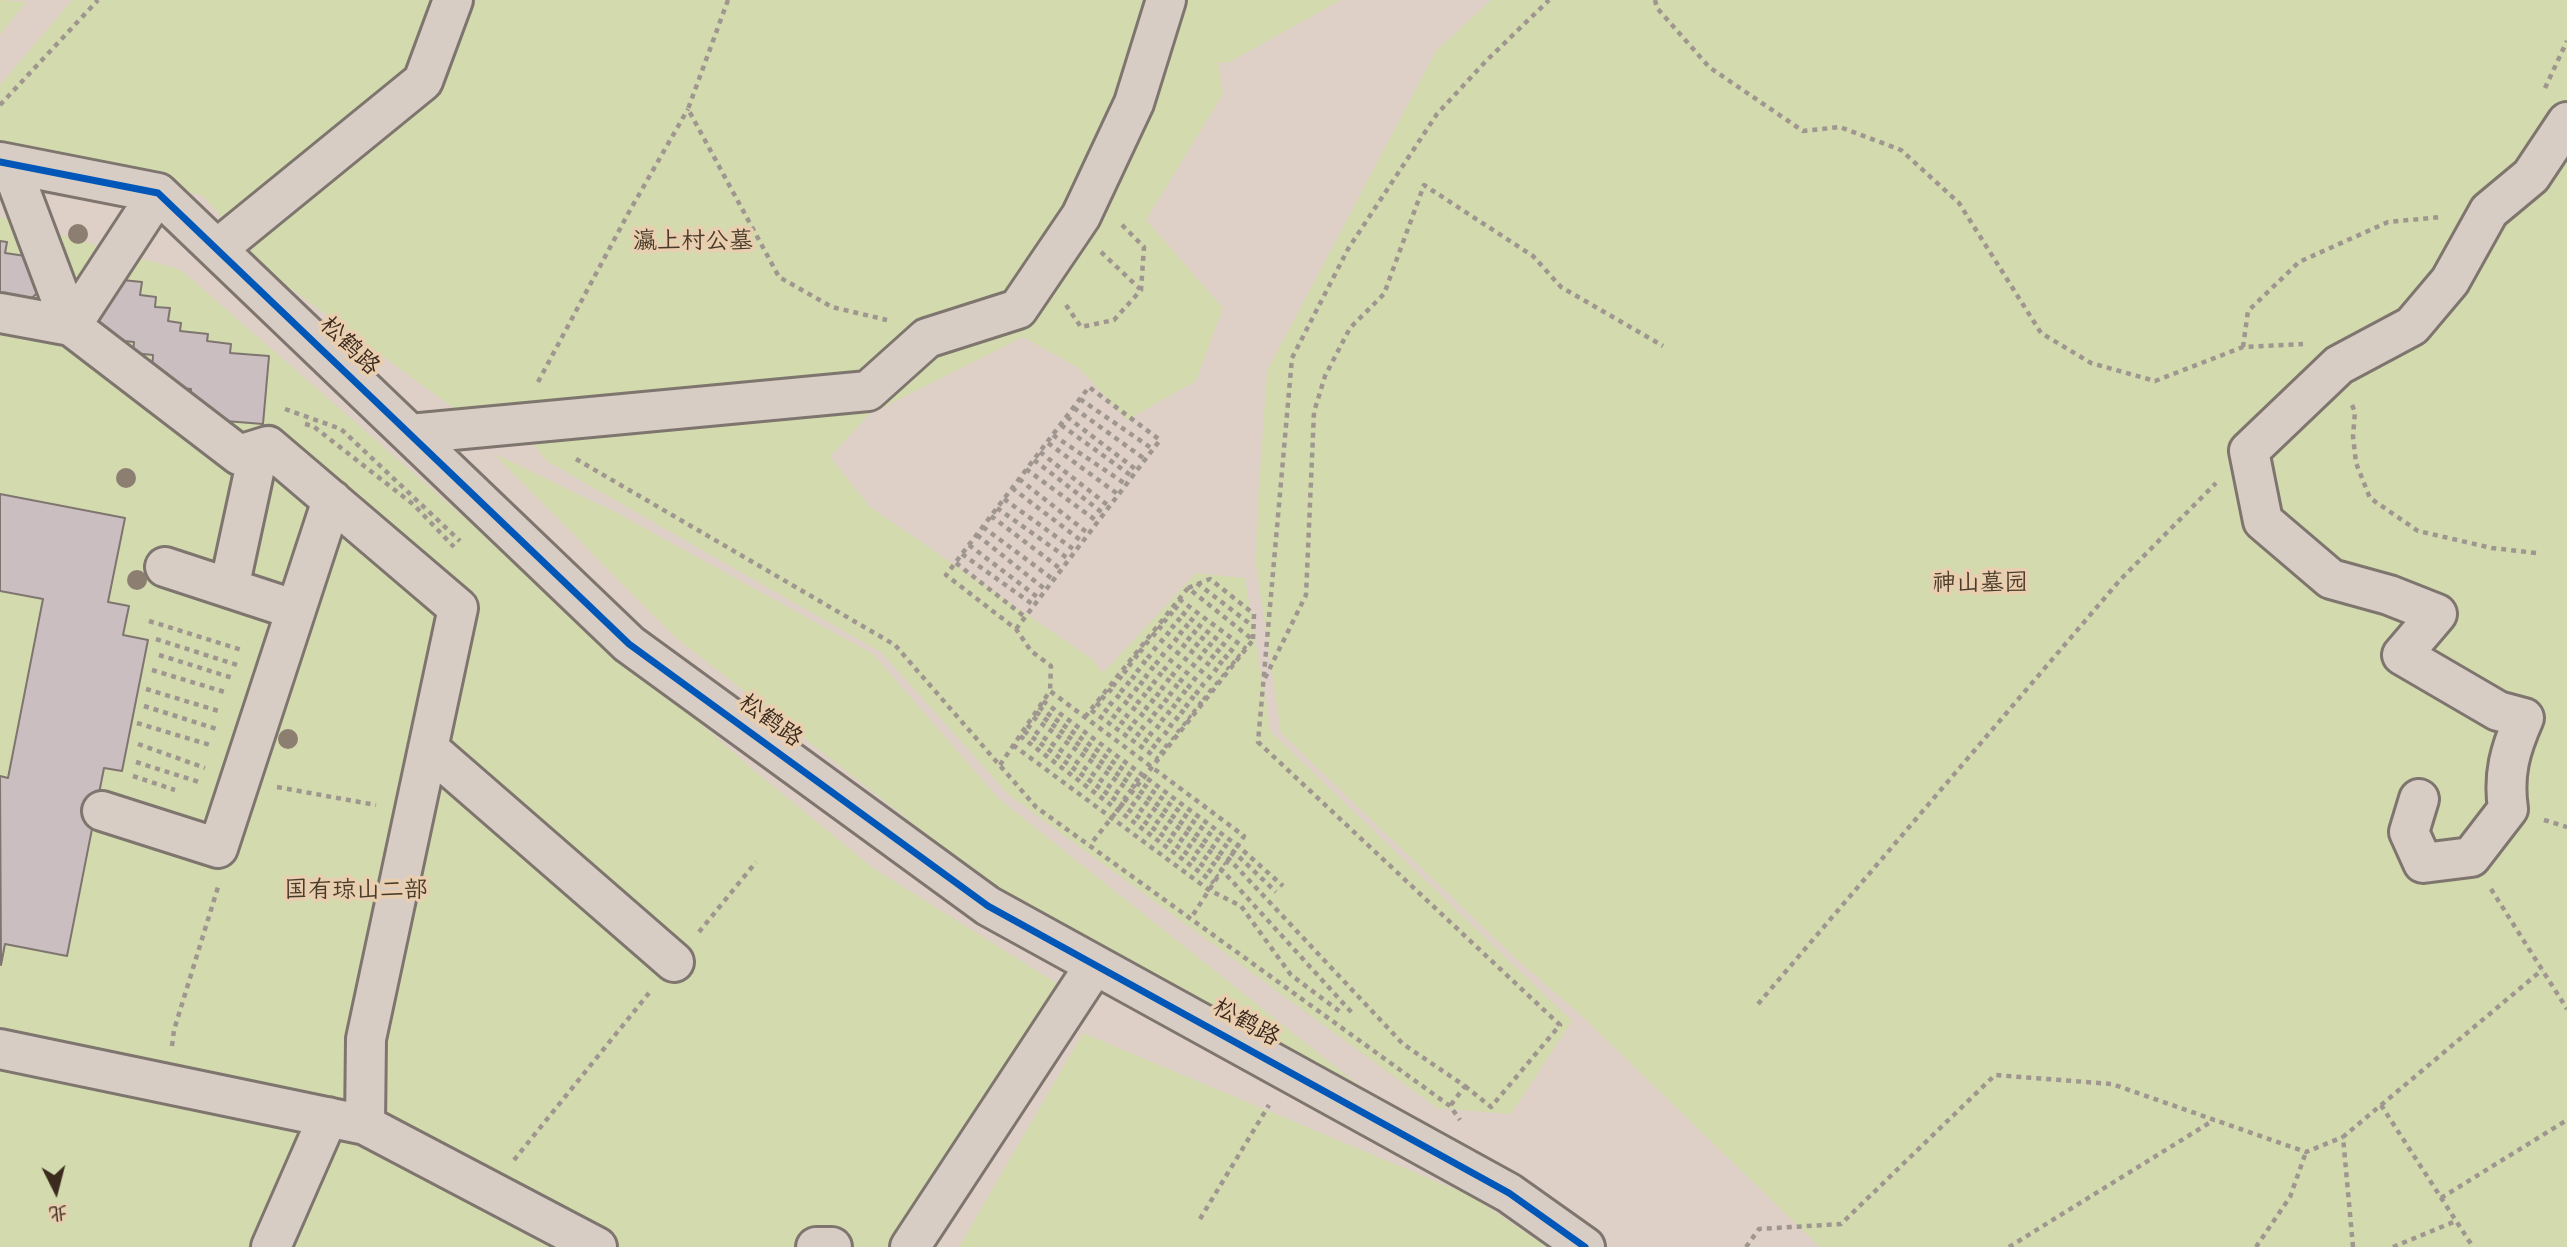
<!DOCTYPE html>
<meta charset="utf-8">
<style>
body{margin:0}
#map{position:relative;width:2567px;height:1247px;overflow:hidden;background:#decfc7;font-family:Kalam,"LXGW WenKai TC",sans-serif}
canvas{display:block}
.north{position:absolute;left:21px;top:1156px;width:70px;height:70px;-webkit-text-stroke:5px #e9ceb0;paint-order:stroke;rotate:174deg;font-size:19px;font-weight:700;line-height:28px;text-align:center;color:#3b2a1e}
.north::after{content:'';display:block;margin:auto;width:24px;height:32px;background:#3b2a1e;clip-path:polygon(50% 0,100% 100%,50% 72%,0 100%)}
</style>
<div id="map">
<canvas width="2567" height="1247"></canvas>
<div class="north">北</div>
</div>
<script>
const g = document.querySelector('canvas').getContext('2d');
g.lineJoin = 'round';
function paint(path, color) { g.fillStyle = color; g.fill(path, 'evenodd'); }
function trace(path, color, width, dash) { g.strokeStyle = color; g.lineWidth = width; g.lineCap = dash ? 'butt' : 'round'; g.setLineDash(dash || []); g.stroke(path); }
function label(font, color, halo, rows, align = 'center') {
  g.font = font + ' Kalam,"LXGW WenKai TC",sans-serif'; g.lineWidth = 7; g.setLineDash([]); g.textBaseline = 'middle'; g.strokeStyle = halo; g.fillStyle = color; for (const [text, x, y, turn = 0] of rows) {
    g.save(); g.translate(x, y); g.rotate((+turn || 0) * Math.PI / 180); g.textAlign = isNaN(turn) ? turn : align; if (halo) g.strokeText(text, 0, 0); g.fillText(text, 0, 0); g.restore();
  }
}
const green = new Path2D(`
 M0 0 26 2 0 35Z
 M72 0H1341L1228 63 1218 62 1223 94 1146 220 1223 308 1196 381 1127 420 1079 368 1023 337 884 407 875 408 830 457 870 507 1092 659 1103 673 1196 573 1245 578 1271 732 1572 1021 1511 1114 1437 1108 1010 796 882 653 545 460 508 406 471 421 268 272 203 196 0 144V85Z
 M1491 0H2567V1247H1820L1584 1018 1513 956 1281 733 1256 565 1257 515 1267 371 1436 51Z
 M0 217 181 270 757 773 873 868 1080 998 937 1247H0Z
 M493 453 617 513 873 654 998 798 1371 1095 1002 893 675 637Z
 M1083 1033 1471 1196 1547 1247H959Z`);
const building = new Path2D(`
 M0 241 7 242 5 253 32 257 41 289 25 305 0 301Z
 M103 278 142 282 140 295 156 297 155 307 170 308 168 321 181 323 180 331 208 334 207 341 231 344 230 353 269 356 263 424 200 419 189 407 191 389 166 387 167 373 152 372 153 355 133 353 134 342 114 340 111 331 97 329Z
 M0 494 125 518 108 602 129 606 123 635 148 640 122 771 104 768 67 956 5 944 1 965 0 776 8 778 43 599 0 591Z`);
const path = new Path2D(`
 M728 0 688 109 779 277 832 307 887 320
 M1655 0 1657 8 1709 67 1803 131 1840 127 1901 150 1959 203 2041 333 2091 363 2155 381 2243 347 2303 344
 M2545 88 2567 41
 M0 105 98 0
 M1101 252 1140 289
 M1066 305 1081 327 1114 320 1141 290 1144 247 1120 223
 M2243 347 2248 311 2299 262 2388 222 2441 217
 M538 382 629 212 688 109
 M1080 399 1154 450
 M2352 405 2355 412 2353 436 2356 463 2370 498 2418 531 2492 548 2536 553
 M1074 408 1146 460
 M285 409 341 429 460 541
 M1067 417 1138 471
 M305 424 313 426 414 505 454 547
 M1061 425 1133 477
 M1053 435 1127 485
 M1048 443 1119 495
 M1040 452 1110 507
 M576 459 895 645 1036 807 1450 1106 1460 1120
 M1034 460 1104 514
 M1026 469 1098 522
 M1019 479 1089 534
 M1012 488 1083 542
 M1004 499 1076 551
 M997 508 1070 560
 M991 516 1062 570
 M983 527 1054 580
 M977 535 1046 590
 M969 545 1040 599
 M962 554 1035 606
 M956 563 1025 617
 M1197 583 1254 627
 M1188 588 1210 579 1254 614 1253 639
 M1179 599 1246 649
 M1174 606 1240 657
 M1169 612 1235 664
 M1163 619 1229 669
 M149 621 242 650
 M1158 626 1224 676
 M1016 629 1160 440 1089 387 946 575 1016 629 1031 651 1051 666 1050 691
 M1152 633 1218 684
 M156 639 237 665
 M1145 641 1212 692
 M1139 649 1206 699
 M159 655 233 678
 M1134 655 1202 705
 M1128 663 1196 712
 M152 670 228 693
 M1123 670 1191 718
 M1118 676 1186 725
 M1265 678 1306 595 1314 412 1325 376 1350 328 1384 294 1424 185 1533 256 1561 287 1663 346
 M1112 683 1180 732
 M146 689 222 712
 M1108 689 1174 739
 M1101 696 1168 747
 M1043 701 1238 846 1283 886
 M1096 703 1163 753
 M144 706 217 729
 M1039 707 1234 852 1276 892
 M1091 710 1158 759
 M1036 712 1229 859 1403 1044 1465 1086 1450 1106
 M1033 717 1226 864
 M1085 717 1188 588 1253 640 1090 845
 M137 723 210 745
 M1027 725 1222 870 1353 1014
 M1024 731 1218 877
 M1020 736 1214 883
 M138 744 205 768
 M1013 745 1209 890 1241 906 1291 975 1343 1014
 M136 762 199 782
 M1000 765 1050 691 1244 836 1191 918
 M133 776 175 790
 M277 787 376 805
 M2544 820 2567 827
 M2491 889 2567 1009
 M699 932 756 862
 M1758 1004 2120 580 2216 483
 M172 1046 174 1030 218 887
 M1465 1086 1491 1107 1560 1025 1258 742 1292 358 1348 249 1437 114 1487 60 1549 0
 M2381 1105 2473 1247
 M514 1160 649 993
 M2441 1198 2567 1120
 M1200 1219 1269 1105
 M1746 1247 1759 1229 1841 1224 1995 1075 2112 1084 2306 1152 2343 1137
 M2009 1247 2214 1120
 M2256 1247 2290 1197 2306 1152
 M2353 1247 2343 1137 2542 970
 M2393 1247 2456 1221`);
const minor = new Path2D(`
 M0 162 158 193 629 644 988 906 1509 1193 1585 1247
 M10 164 71 326 158 193
 M217 249 423 81 453 0
 M0 313 71 326 239 455 268 446 458 608 366 1039 365 1125 597 1247
 M410 434 868 391 927 338 1018 309 1081 216 1134 103 1166 0
 M165 567 296 610
 M229 588 259 449
 M428 748 674 962
 M2419 799 2409 832 2423 863 2471 857 2508 809C2503 774 2510 750 2524 718L2498 711 2402 655 2437 614 2389 595 2331 579 2263 521 2249 451 2339 365 2412 326 2450 281 2489 211 2531 176 2567 122
 M102 811 218 848 332 500
 M0 1049 365 1125
 M271 1247 328 1117
 M816 1247H832
 M910 1247 1095 965`);
const cycleway = new Path2D(`
 M0 162 158 193 629 644 988 906 1509 1193 1585 1247`);
const trees = [
 [78,234],
 [126,478],
 [137,580],
 [288,739]
];
const parkNames = [
 ["瀛上村公墓",693,244],
 ["神山墓园",1980,586],
 ["国有琼山二部",356,893]
];
const streetNames = [
 ["松鹤路",348,348,44],
 ["松鹤路",769,723,36],
 ["松鹤路",1245,1025,29]
];
paint(green, '#d2daae');
paint(building, '#cbbec0');
trace(building, '#7f756f', 2);
trace(minor, '#7f756f', 44);
trace(path, '#9f968f', 4.5, [5, 5]);
trace(minor, '#d7cdc4', 38);
trace(cycleway, '#0057b8', 7);
g.fillStyle = '#8c7e71';
for (const [x, y] of trees) { g.beginPath(); g.arc(x, y, 10, 0, 2 * Math.PI); g.fill(); }
label('24px', '#493c2a', '#e9ceb0', parkNames);
label('24px', '#3b2a1e', '#e9ceb0', streetNames);
</script>
